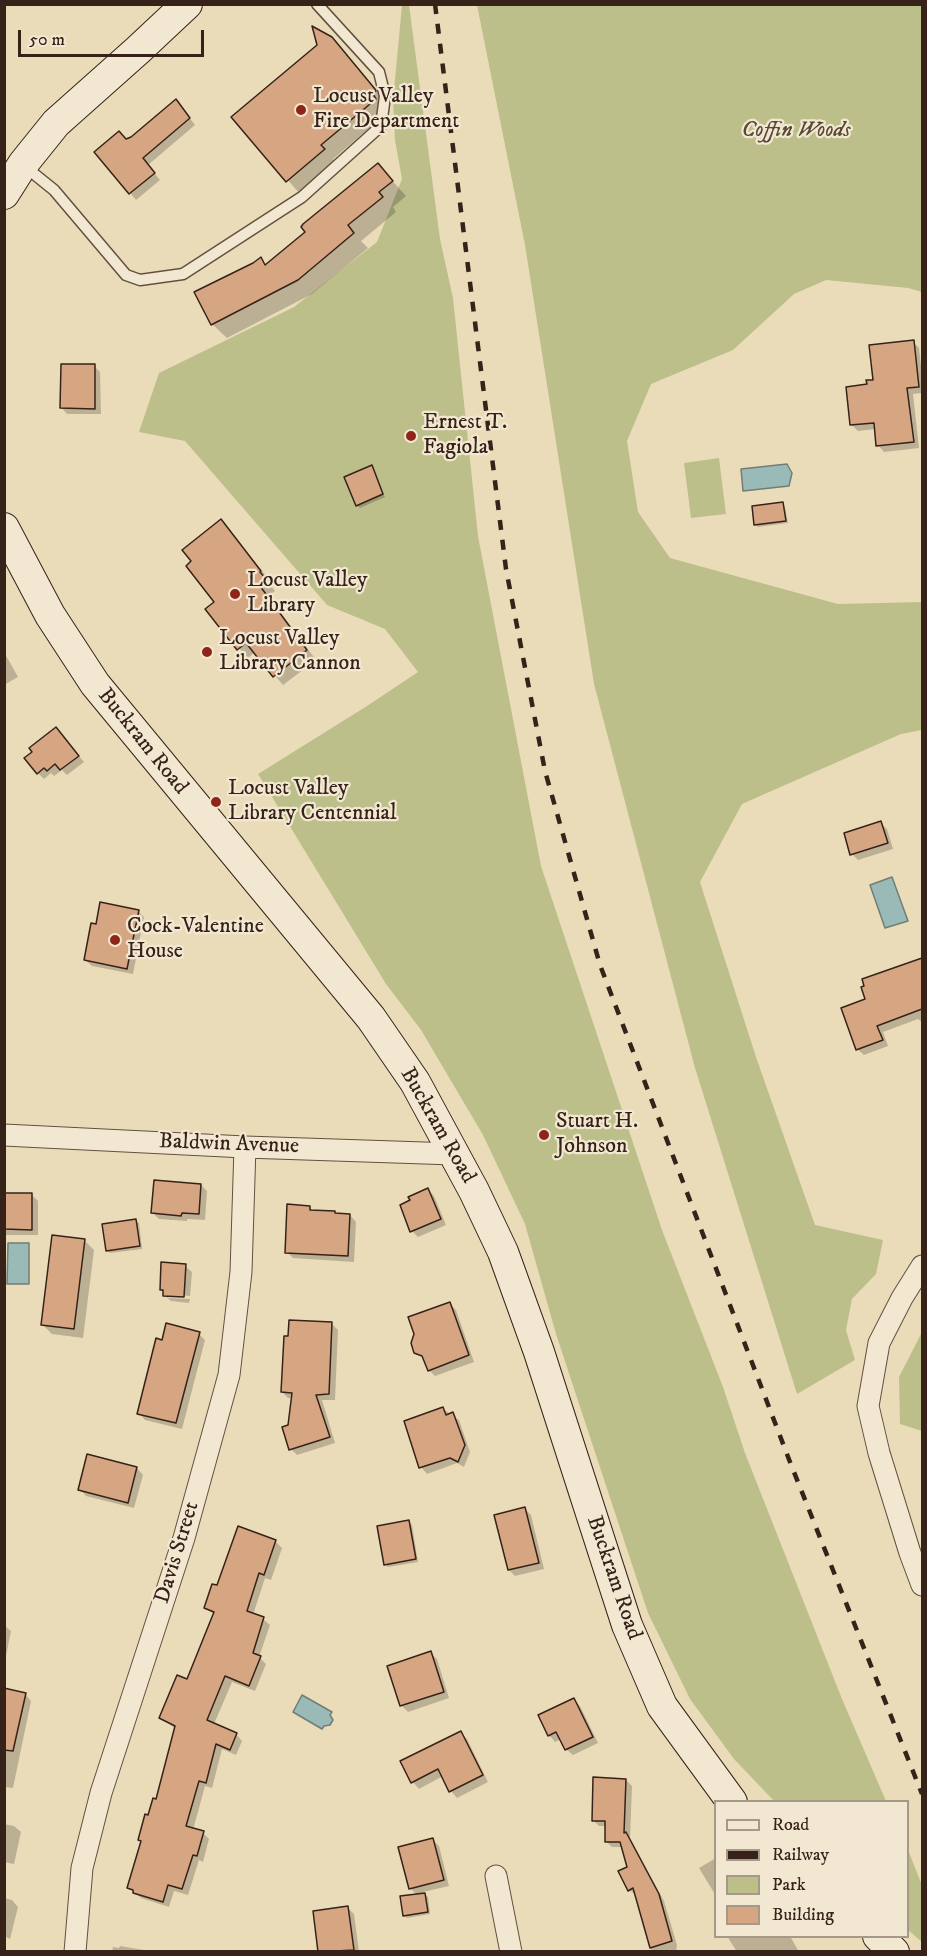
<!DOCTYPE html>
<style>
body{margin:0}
#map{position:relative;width:927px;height:1956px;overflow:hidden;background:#ebdcb9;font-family:"IM FELL DW Pica",serif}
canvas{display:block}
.frame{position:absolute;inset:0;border:6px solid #362219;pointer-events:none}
.legend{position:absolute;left:714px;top:1800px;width:195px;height:138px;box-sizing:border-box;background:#f2e8d2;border:2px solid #a79988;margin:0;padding:8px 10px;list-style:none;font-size:18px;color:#362219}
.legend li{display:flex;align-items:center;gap:12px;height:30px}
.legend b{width:30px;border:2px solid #a79988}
.scale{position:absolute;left:18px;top:30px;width:186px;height:27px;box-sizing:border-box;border:3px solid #362219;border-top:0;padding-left:8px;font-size:18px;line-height:21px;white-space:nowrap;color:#362219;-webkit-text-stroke:4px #f2e8d2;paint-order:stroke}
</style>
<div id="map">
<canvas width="927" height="1956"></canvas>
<div class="frame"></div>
<ul class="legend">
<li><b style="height:8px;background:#f2e8d2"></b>Road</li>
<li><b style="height:8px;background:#362219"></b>Railway</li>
<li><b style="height:16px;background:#bdbf8b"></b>Park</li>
<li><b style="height:16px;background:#d6a683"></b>Building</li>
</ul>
<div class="scale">50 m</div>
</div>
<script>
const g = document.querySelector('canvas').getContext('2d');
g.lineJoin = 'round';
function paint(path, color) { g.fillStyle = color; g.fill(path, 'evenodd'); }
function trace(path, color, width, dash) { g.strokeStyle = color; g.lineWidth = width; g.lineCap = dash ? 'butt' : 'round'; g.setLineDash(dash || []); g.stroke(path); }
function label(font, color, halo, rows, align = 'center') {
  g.font = font + ' "IM FELL DW Pica",serif'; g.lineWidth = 4.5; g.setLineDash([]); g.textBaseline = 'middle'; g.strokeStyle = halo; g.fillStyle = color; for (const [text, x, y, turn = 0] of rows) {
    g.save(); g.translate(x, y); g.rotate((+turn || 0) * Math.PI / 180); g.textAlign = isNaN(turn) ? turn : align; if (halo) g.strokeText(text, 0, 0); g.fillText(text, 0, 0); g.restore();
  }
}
const green = new Path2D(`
 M402 5H409L440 239 453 298 478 536 541 866 662 1230 723 1387 745 1453 842 1699 886 1801H774L734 1759 690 1699 648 1613 556 1334 525 1224 483 1135 421 1030 386 984 258 774 367 706 418 672 385 629 327 605 185 441 139 432 159 373 294 307 377 242 402 179 395 140 393 101Z
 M477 5H922V292L908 288 826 280 794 294 733 350 651 384 627 441 638 512 670 558 838 604 922 602V730L901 734 742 804 700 882 756 1057 815 1225 883 1240 876 1274 852 1299 846 1330 855 1360 797 1394 695 1068 594 684 525 245Z
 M719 458 726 514 691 518 684 463Z
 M922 1332V1431L900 1424 899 1377Z
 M908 1850 922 1885V1942L908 1930Z`);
const water = new Path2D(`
 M787 464 792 473 789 486 743 491 741 469Z
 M892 877 908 921 885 928 870 885Z
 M8 1243H29V1284H7Z
 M302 1695 332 1712 330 1715 333 1720 330 1725 324 1726 322 1729 293 1712Z`);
const shadow = new Path2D(`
 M331 38 388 103V112L333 159 336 163 300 194 233 117Z
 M182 108 195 125 148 165 160 180 136 200 96 152 127 141Z
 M378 165 406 196 393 207 396 212 361 241 368 248 312 294 227 338 212 324 254 264 260 259 267 265 307 232Z
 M913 342 919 348 922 375V393L913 394 919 448 884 452 878 445 876 429 858 431 852 425 868 386Z
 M94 366 100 372 101 414H67L61 407Z
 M371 467 385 497 360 508 357 505Z
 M783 504 785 507 788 523 758 527 755 524Z
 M230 531 270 581 268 582 275 591 268 596 316 660 283 685 255 652 248 658 239 648 216 602Z
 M4 652 18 677 4 685Z
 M56 729 84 762 67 775 62 770 54 776 51 773 44 779 38 773Z
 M880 823 887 829 893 849 858 860 852 854Z
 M138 911 144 917 133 974 92 966 85 960Z
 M922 959V1022L918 1019 883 1032 888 1046 864 1055 857 1049 867 1000 864 980Z
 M201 1185 207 1191 205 1220 187 1219V1221L159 1219 153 1213Z
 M428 1190 434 1196 446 1225 418 1237 412 1231Z
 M4 1193 32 1195 38 1201V1235H4Z
 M309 1207 314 1211 335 1212 337 1215H350L356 1222 354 1262 293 1258 287 1252Z
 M136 1221 139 1223 142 1249 110 1253 107 1250Z
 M84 1240 94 1250 83 1338 52 1334 42 1324Z
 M185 1266 192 1272 190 1296 165 1294 168 1298 190 1299 189 1303 171 1301 164 1295 162 1289Z
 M449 1303 456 1310 474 1362 435 1376 429 1370 426 1360 416 1352Z
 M331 1323 338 1330 335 1400H322L335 1443 297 1455 291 1449 289 1426 293 1398H288L282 1392Z
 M199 1334 205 1340 182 1429 145 1420 139 1413 163 1341Z
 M443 1409 459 1420 470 1452 464 1467 457 1463 427 1474 421 1467Z
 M89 1456 137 1468 143 1475 134 1508 86 1496 80 1489Z
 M525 1509 531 1515 544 1569 515 1576 509 1570Z
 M409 1522 412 1525 418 1562 388 1567 385 1564Z
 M239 1528 276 1542 282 1548 271 1580 265 1578 253 1615 263 1619 270 1625 259 1657 266 1664 255 1691 232 1682 214 1724 236 1734 242 1741 236 1755 222 1749 212 1788 205 1786 193 1830 203 1833 209 1839 203 1862 199 1860 188 1895 174 1891 169 1907 141 1898 129 1888 142 1843 139 1840 157 1801 176 1729 161 1718 188 1681 215 1615 205 1608 218 1587Z
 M4 1625 11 1631 4 1666Z
 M430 1653 437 1659 449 1698 408 1712 402 1706 388 1667Z
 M4 1690 25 1694 31 1701 13 1788 4 1787Z
 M574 1699 580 1706 598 1743 573 1755 566 1749 561 1739 555 1742 549 1735Z
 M460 1732 467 1739 488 1782 457 1798 451 1791 443 1776 419 1789 413 1782 402 1762Z
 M626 1780 632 1786 630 1838 664 1901 677 1945 676 1952H652L636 1895 629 1890 628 1868 623 1847H612L606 1841 607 1826H599L593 1820Z
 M4 1824 14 1826 21 1832 14 1864 4 1862Z
 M432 1839 439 1846 449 1886 423 1892 428 1897 430 1914 407 1918 404 1915 417 1895 410 1888Z
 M716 1858V1896L699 1868Z
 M4 1898 12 1900 18 1907 10 1939 6 1937 4 1944Z
 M348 1908 354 1914 359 1952H319Z
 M727 1936H790L799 1952H737Z
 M120 1946 156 1952H112L113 1947 119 1948Z`);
const building = new Path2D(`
 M312 26 332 37 375 89 376 91 373 94 376 99 321 145 325 149 286 182 231 117 317 45Z
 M176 99 190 118 143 158 155 173 129 194 94 152 119 131 126 139 131 137Z
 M378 163 393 181 379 192 383 197 348 225 354 233 298 280 211 325 194 292 253 263 261 257 265 265 305 232 301 227 303 224Z
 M914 340 919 387 907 388 914 442 876 446 874 423 850 425 846 387 867 384 866 380H873L869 345Z
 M61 364H95V409L60 408Z
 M372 465 383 494 356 506 344 477Z
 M783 502 786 521 754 525 752 506Z
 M221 519 261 571 260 572 267 580 260 586 307 650 273 677 246 643 237 650 205 609 214 602 186 566 191 561 182 550Z
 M56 727 79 756 60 770 55 764 47 771 44 768 37 774 24 758 32 752 29 748Z
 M881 821 888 843 850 855 844 833Z
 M100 902 139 910 127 969 84 960 91 923 96 924Z
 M922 958V1009L877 1026 883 1040 856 1050 841 1008 865 999 861 987 864 986 862 979Z
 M154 1180 201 1184 199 1214 182 1213 181 1216 151 1213Z
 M428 1188 441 1219 410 1232 400 1205 410 1200 408 1197Z
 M4 1193H32V1230L4 1229Z
 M287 1204 310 1206V1210L335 1211V1213L350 1214 348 1256 285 1253Z
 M136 1219 140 1246 106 1251 102 1224Z
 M52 1235 85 1239 74 1329 41 1325Z
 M161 1262 186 1264 184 1297 163 1296V1290H160Z
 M450 1302 469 1355 428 1371 422 1356 414 1353 411 1343 414 1334 408 1317Z
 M289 1320 332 1322 329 1394 316 1395 330 1437 289 1450 282 1427 288 1425 292 1393 281 1392 284 1336H288Z
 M166 1323 200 1332 176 1423 137 1414 156 1338 162 1340Z
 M443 1407 446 1415 453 1412 465 1445 458 1462 450 1458 419 1468 404 1421Z
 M87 1454 137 1467 128 1503 78 1490Z
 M525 1507 539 1563 508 1570 494 1515Z
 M409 1520 416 1559 384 1565 377 1526Z
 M238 1526 276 1540 264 1575 259 1573 247 1611 264 1617 253 1653 261 1656 249 1686 225 1676 207 1720 237 1733 230 1750 216 1744 206 1783 199 1781 186 1826 204 1831 197 1856 193 1855 182 1889 168 1885 163 1902 133 1893V1890L127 1888 141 1841 138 1840 145 1814 148 1815 153 1798 156 1799 175 1726 159 1718 177 1675 187 1679 214 1612 204 1608 212 1584 217 1585Z
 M431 1651 444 1692 400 1706 387 1666Z
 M4 1688 26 1693 13 1751 4 1750Z
 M574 1698 593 1737 565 1750 556 1732 548 1736 538 1715Z
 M461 1731 483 1775 449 1792 438 1769 411 1783 400 1761Z
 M593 1777 626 1779 624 1833 626 1832 659 1894 672 1941 650 1948 633 1888 628 1891 618 1871 627 1867 620 1842H605V1821H592Z
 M433 1838 444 1880 409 1889 398 1847Z
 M425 1893 428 1912 403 1916 400 1896Z
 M348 1906 354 1950 318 1952 313 1911Z`);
const lane = new Path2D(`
 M23 165 54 190 126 275 140 280 183 274 302 197 381 126 385 96 379 72 317 4`);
const street = new Path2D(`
 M4 1135 245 1147 454 1154
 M922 1266 902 1298 879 1343 868 1406 879 1453 910 1553 922 1585
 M496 1876 511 1952
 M75 1952 82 1868 101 1793 184 1538 229 1375 241 1272 245 1147`);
const secondary = new Path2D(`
 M4 194 23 164 56 123 138 50 187 4
 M4 528 50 615 95 684 371 1018 415 1082 474 1191 503 1252 539 1352 627 1625 662 1706 732 1802
 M878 1936 894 1952`);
const rail = new Path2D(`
 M435 4 506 569 545 771 600 965 790 1462 922 1794`);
const markers = [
 [301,110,6,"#8f2418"],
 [411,436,6,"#8f2418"],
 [235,594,6,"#8f2418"],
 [207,652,6,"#8f2418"],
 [216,802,6,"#8f2418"],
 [115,940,6,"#8f2418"],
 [544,1135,6,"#8f2418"]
];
const poiNames = [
 ["Locust Valley",313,97],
 ["Fire Department",313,122],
 ["Ernest T.",423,423],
 ["Fagiola",423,448],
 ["Locust Valley",247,581],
 ["Library",247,606],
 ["Locust Valley",219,639],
 ["Library Cannon",219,664],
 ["Locust Valley",228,789],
 ["Library Centennial",228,814],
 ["Cock-Valentine",127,927],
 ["House",127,952],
 ["Stuart H.",556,1122],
 ["Johnson",556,1147]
];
const parkNames = [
 ["Coffin Woods",796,131]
];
const streetNames = [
 ["Buckram Road",142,742,51],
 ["Buckram Road",437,1126,60],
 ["Baldwin Avenue",229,1145,2],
 ["Davis Street",178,1553,-73],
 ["Buckram Road",613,1578,71]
];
paint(green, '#bdbf8b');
paint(water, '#99bab6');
trace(water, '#717d77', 1.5);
paint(shadow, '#0003');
paint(building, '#d6a683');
trace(building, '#362219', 1.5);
trace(lane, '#635041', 13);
trace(street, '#635041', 23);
trace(secondary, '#362219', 32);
trace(lane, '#f2e8d2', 10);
trace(street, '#f2e8d2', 21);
trace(secondary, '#f2e8d2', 30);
trace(rail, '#362219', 4.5, [10, 10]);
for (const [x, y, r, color] of markers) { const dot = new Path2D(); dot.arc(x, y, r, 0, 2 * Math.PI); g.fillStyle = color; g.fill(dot); trace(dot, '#f2e8d2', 2); }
label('22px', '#362219', '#f2e8d2', poiNames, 'left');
label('italic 22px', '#584936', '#f2e8d2', parkNames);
label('22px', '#362219', '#f2e8d2', streetNames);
</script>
